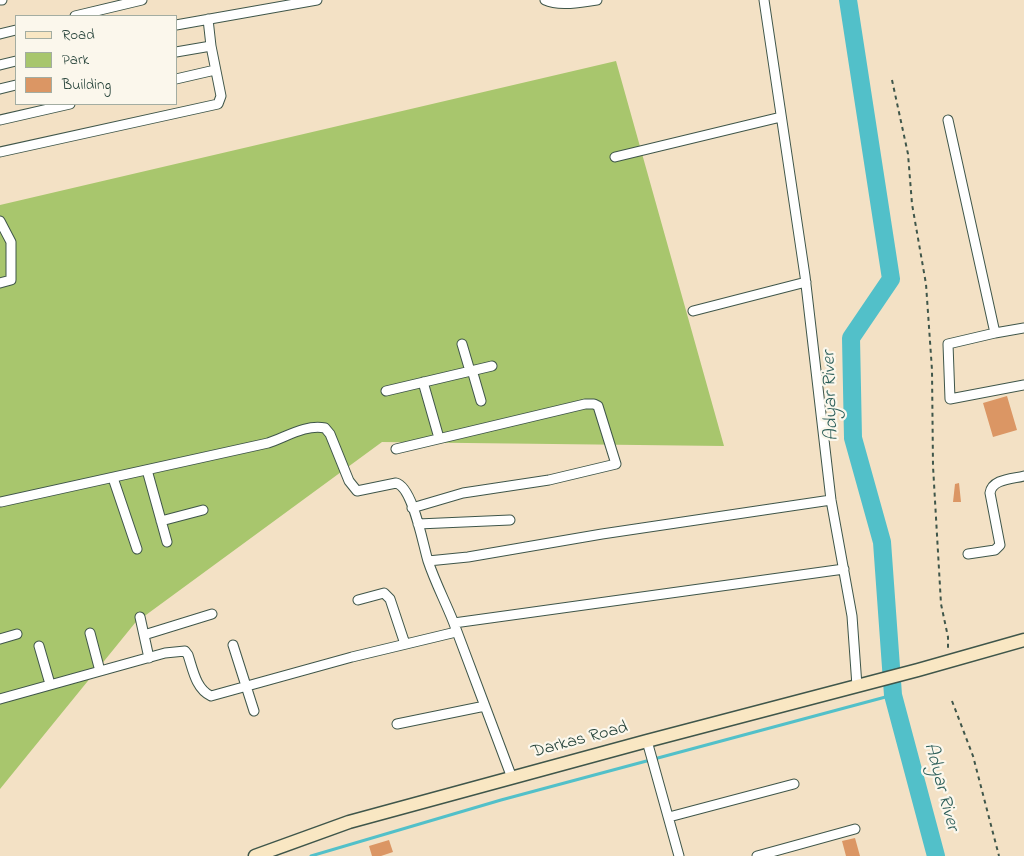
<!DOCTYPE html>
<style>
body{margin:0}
#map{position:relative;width:1024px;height:856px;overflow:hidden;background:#f3e1c5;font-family:"Indie Flower",sans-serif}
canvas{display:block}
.legend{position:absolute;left:15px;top:15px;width:162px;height:90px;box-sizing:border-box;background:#fbf7ec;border:1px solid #a3ada2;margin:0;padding:6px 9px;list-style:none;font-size:15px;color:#1f3d34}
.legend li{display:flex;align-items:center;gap:10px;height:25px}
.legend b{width:25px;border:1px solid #a3ada2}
</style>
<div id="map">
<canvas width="1024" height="856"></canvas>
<ul class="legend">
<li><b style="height:6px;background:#f9e7c3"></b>Road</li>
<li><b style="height:14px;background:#a8c66d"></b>Park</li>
<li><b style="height:14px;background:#db9664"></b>Building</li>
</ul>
</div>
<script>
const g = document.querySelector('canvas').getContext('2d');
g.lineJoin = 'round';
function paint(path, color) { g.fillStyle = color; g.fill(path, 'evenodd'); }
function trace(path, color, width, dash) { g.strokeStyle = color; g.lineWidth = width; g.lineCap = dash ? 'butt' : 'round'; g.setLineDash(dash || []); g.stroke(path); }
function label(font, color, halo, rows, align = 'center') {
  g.font = font + ' "Indie Flower",sans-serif'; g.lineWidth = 4.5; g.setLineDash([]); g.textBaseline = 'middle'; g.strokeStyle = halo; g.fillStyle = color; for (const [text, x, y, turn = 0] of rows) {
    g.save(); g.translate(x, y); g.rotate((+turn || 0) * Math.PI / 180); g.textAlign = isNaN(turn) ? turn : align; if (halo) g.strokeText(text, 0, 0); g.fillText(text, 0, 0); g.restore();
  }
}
const green = new Path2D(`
 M616 61 724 446 382 442 135 623 0 789V205Z`);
const stream = new Path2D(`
 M311 856 501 800 893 695`);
const river = new Path2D(`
 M848 0 891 279 851 338 853 438 882 542 893 695 936 856`);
const building = new Path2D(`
 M1007 396 1017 430 993 437 983 403Z
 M959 483 961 502H953L955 484Z
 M855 838 860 856H846L842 841Z
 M389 840 393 852 381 856H372L369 846Z`);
const path = new Path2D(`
 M892 80 908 154 912 204 926 284 932 370 933 466 941 604 948 637V649
 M952 701 973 756 999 856`);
const street = new Path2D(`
 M0 0H2
 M545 0C560 7 581 2 597 0
 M764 0 805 276 831 500 852 616 857 686
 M75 16 142 0
 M176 25 317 0
 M0 34 16 30
 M176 52 211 46
 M0 65 16 61
 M176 79 215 70
 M0 89 16 85
 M0 120 70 104
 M948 120 995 333 1024 328
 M0 152 218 104 221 96 211 46 208 19
 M615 157 781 117
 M0 221 11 242V280L0 283
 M693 311 806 282
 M995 333 948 344 950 399 1024 385
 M462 344 470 371
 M472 370 481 401
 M423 382 439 438
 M386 391 492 366
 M396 449 585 404H594L598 406 616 464 549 480 463 493 412 508
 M147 470 167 542
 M113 478 137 549
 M1 502 268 443C286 437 306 424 325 428L330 434 349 481 357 491 396 483C413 487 423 545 428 561 435 582 445 601 453 621 473 673 492 726 512 778
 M161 521 203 510
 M418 524 510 520
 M968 554 995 550 1000 545 990 493C992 479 1012 479 1024 476
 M428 561 468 557 602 534 831 500
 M358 600 384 593 390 599 405 644
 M140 617 149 658
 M454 623 844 569
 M90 633 100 671
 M144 635 212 614
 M0 639 17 634
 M233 645 254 711
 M39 646 50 684
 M0 699 165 653 185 651 188 655C193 670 196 689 211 696L352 657 456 632
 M397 724 485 706
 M647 741 679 856
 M669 817 794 784
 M757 856 855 829`);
const secondary = new Path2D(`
 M255 856 349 822 647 741 918 670 1024 640`);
const streetNames = [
 ["Darkas Road",580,741,-15]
];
const waterNames = [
 ["Adyar River",832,396,-92],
 ["Adyar River",940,787,75]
];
paint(green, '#a8c66d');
trace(stream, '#52c0c9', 3);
trace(river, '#52c0c9', 18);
paint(building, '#db9664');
trace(street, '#3f564a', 11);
trace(secondary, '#3f564a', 15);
trace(path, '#3f564a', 2, [4, 4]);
trace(street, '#fff', 9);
trace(secondary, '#f9e7c3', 12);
label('18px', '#1f3d34', '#fbf7ec', streetNames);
label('italic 19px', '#2c5e59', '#fbf7ec', waterNames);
</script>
